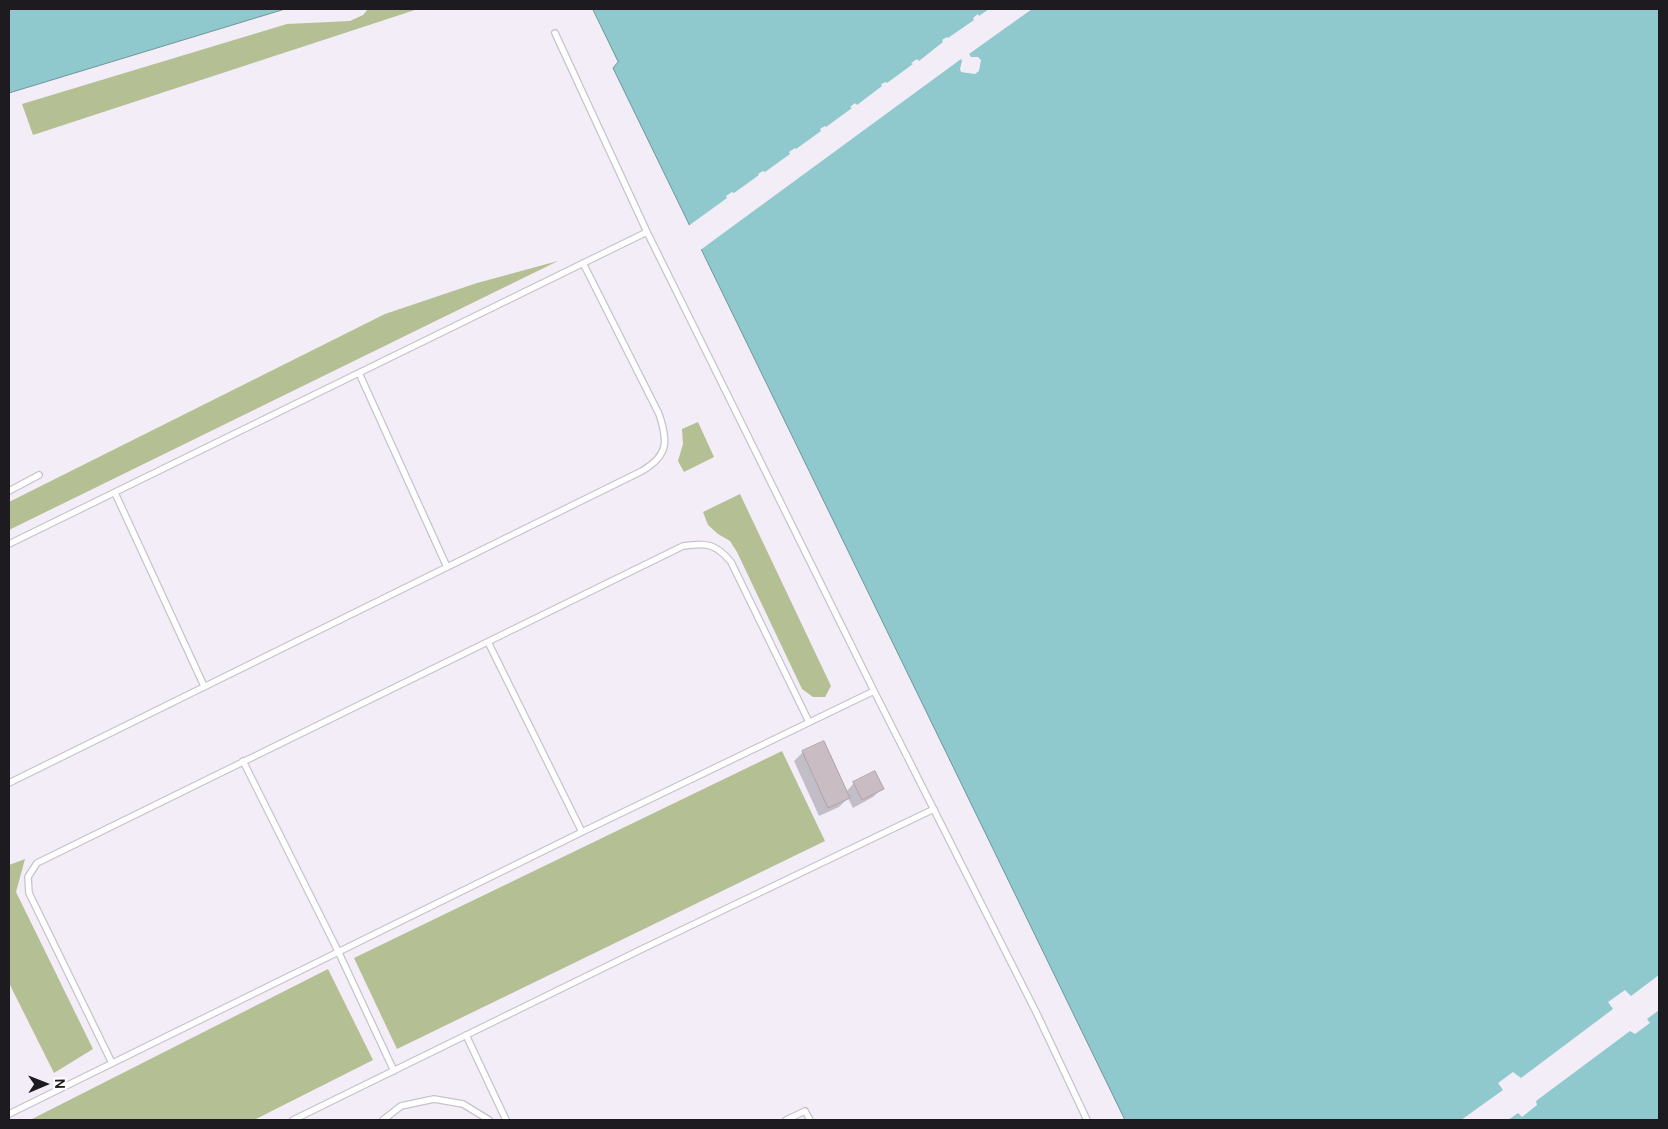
<!DOCTYPE html>
<style>
body{margin:0}
#map{position:relative;width:1668px;height:1129px;overflow:hidden;background:#f3edf8;font-family:"DM Sans",sans-serif}
canvas{display:block}
.frame{position:absolute;inset:0;border:10px solid #1d1b1f;pointer-events:none}
.north{position:absolute;left:20px;top:1059px;width:50px;height:50px;-webkit-text-stroke:4px #fefdff;paint-order:stroke;rotate:89deg;font-size:14px;font-weight:700;line-height:20px;text-align:center;color:#1d1b1f}
.north::after{content:'';display:block;margin:auto;width:18px;height:22px;background:#1d1b1f;clip-path:polygon(50% 0,100% 100%,50% 72%,0 100%)}
</style>
<div id="map">
<canvas width="1668" height="1129"></canvas>
<div class="frame"></div>
<div class="north">N</div>
</div>
<script>
const g = document.querySelector('canvas').getContext('2d');
g.lineJoin = 'round';
function paint(path, color) { g.fillStyle = color; g.fill(path, 'evenodd'); }
function trace(path, color, width, dash) { g.strokeStyle = color; g.lineWidth = width; g.lineCap = dash ? 'butt' : 'round'; g.setLineDash(dash || []); g.stroke(path); }
const forest = new Path2D(`
 M368 9H418L33 135 22 104 287 24 350 21 363 15Z
 M558 261 9 530V502L385 314 477 283Z
 M698 422 714 457 684 472 678 461 683 444 682 429Z
 M740 494 831 686 825 697H813L802 689 737 552 730 541 718 534 708 525 703 512Z
 M782 751 825 841 397 1049 354 958Z
 M25 859 16 892 93 1049 54 1073 9 983V865Z
 M328 969 373 1060 254 1120H30Z`);
const water = new Path2D(`
 M9 9H285L9 93Z
 M593 9H1659V1120H1125L613 68 618 62Z`);
const pier = new Path2D(`
 M989 9H1032L969 54 971 57H978L981 60 979 71 975 74 961 72 960 69 962 61 961 59 699 251 687 227 727 198 726 196 732 192 734 193 759 175 758 174 763 171 765 172 790 154 789 152 795 148 796 149 821 131 820 129 825 126 826 127 852 108 850 107 855 103 857 105 882 86 881 84 886 82 887 83 913 64 911 63 917 59 919 61 943 42 942 40 947 37 948 38 974 20 973 18 978 14 979 16Z
 M1659 975V1010L1647 1019 1650 1023 1635 1034 1630 1031 1536 1101 1537 1105 1522 1117 1518 1113 1508 1120H1461L1503 1090 1498 1083 1513 1072 1521 1078 1613 1009 1608 1002 1625 990 1631 996Z`);
const shadow = new Path2D(`
 M803 752 846 792 854 783 882 788 873 797 853 808 848 798 839 807 819 816 794 761Z`);
const building = new Path2D(`
 M824 741 850 798 828 808 802 751Z
 M875 771 884 789 862 800 853 782Z`);
const lane = new Path2D(`
 M555 33 647 232 874 691 1037 1014 1087 1120
 M359 373 447 567
 M9 491 39 475
 M115 493 204 686
 M9 544 647 232
 M488 642 582 832
 M243 761 338 951 394 1071
 M9 783 642 471C669 455 668 441 659 414L583 263
 M466 1035 506 1120
 M112 1063 29 893 28 877 37 863 683 546C706 542 716 544 731 562L809 722
 M9 1114 582 832 874 691
 M293 1120 640 950 934 809
 M383 1120 401 1106 434 1099 463 1104 489 1120
 M786 1120 805 1111 810 1120`);
paint(forest, '#b4bf94');
paint(water, '#8fc9cd');
trace(water, '#6d9599', 1);
paint(pier, '#f3edf8');
paint(shadow, '#0003');
paint(building, '#c9bdc3');
trace(building, '#aea2a8', 1);
trace(lane, '#c8c2cc', 8);
trace(lane, '#fff', 5.5);
</script>
